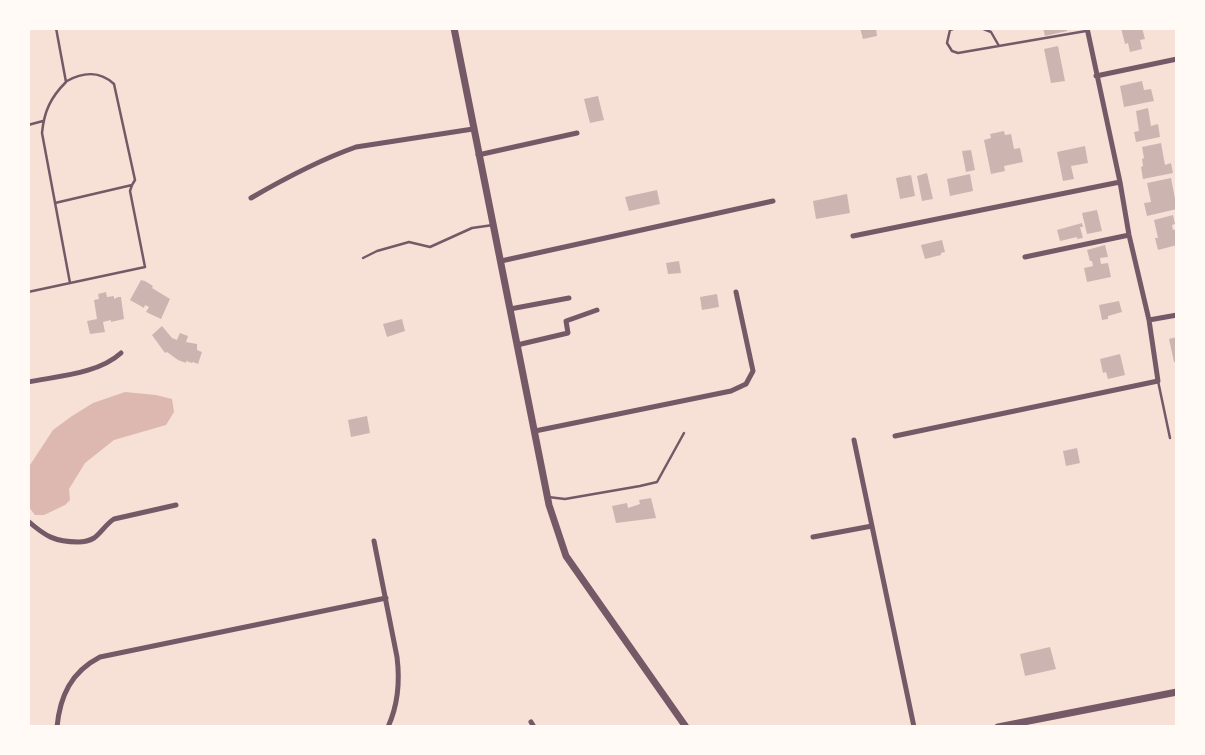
<!DOCTYPE html>
<style>
body{margin:0}
#map{position:relative;width:1205px;height:755px;overflow:hidden;background:#f7e1d7;font-family:Poppins,sans-serif}
canvas{display:block}
.frame{position:absolute;inset:0;border:30px solid #fffaf5;pointer-events:none}
</style>
<div id="map">
<canvas width="1205" height="755"></canvas>
<div class="frame"></div>
</div>
<script>
const g = document.querySelector('canvas').getContext('2d');
g.lineJoin = 'round';
function paint(path, color) { g.fillStyle = color; g.fill(path, 'evenodd'); }
function trace(path, color, width, dash) { g.strokeStyle = color; g.lineWidth = width; g.lineCap = dash ? 'butt' : 'round'; g.setLineDash(dash || []); g.stroke(path); }
const water = new Path2D(`
 M125 392 156 395 172 399 174 412 166 425 114 440 85 463 69 489 70 500 65 505 44 515H35L28 506V468L53 430 72 416 93 403Z`);
const building = new Path2D(`
 M860 28H876L877 36 863 39Z
 M1043 28H1067V31L1045 36Z
 M1121 28H1142L1145 39 1140 40 1142 49 1130 52 1128 43 1125 44Z
 M1058 46 1065 81 1051 83 1044 49Z
 M1142 81 1144 90 1151 89 1154 101 1124 107 1120 86Z
 M598 96 604 120 590 123 584 99Z
 M1148 108 1151 126 1158 124 1160 137 1136 142 1134 132 1139 131 1136 111Z
 M1004 131 1005 135 1011 134 1014 149 1020 148 1023 162 1004 166 1005 171 991 174 984 140 991 138 990 134Z
 M1161 143 1165 165 1171 163 1173 173 1143 179 1141 167 1143 166 1142 159 1144 158 1142 147Z
 M1085 146 1088 163 1071 166 1074 179 1063 181 1057 152Z
 M971 150 975 170 966 172 962 151Z
 M927 173 933 199 922 201 917 176Z
 M970 174 973 191 950 196 947 179Z
 M911 175 915 196 900 199 896 178Z
 M1171 178 1177 209 1147 216 1144 203 1151 202 1147 183Z
 M657 190 660 204 629 211 625 197Z
 M847 194 850 213 816 219 813 201Z
 M1097 210 1102 231 1087 234 1082 213Z
 M1173 215 1175 224 1172 225 1173 230 1177 229V245L1158 250 1155 238H1158L1154 220Z
 M1082 223 1083 227H1080L1083 238 1077 239V237L1060 241 1057 230Z
 M942 240 945 252 941 253V255L925 259 921 245Z
 M1105 245 1108 257 1100 258 1101 264 1108 263 1111 277 1087 282 1084 268 1093 266 1092 261H1090L1087 250Z
 M679 261 681 273 668 274 666 263Z
 M141 280 145 281 153 286 152 288 170 299 161 319 146 312 149 307 145 305 144 308 130 300Z
 M106 292 107 297 114 296V299L118 297H121L124 319 111 322V320L103 322 105 332 90 334 87 321 97 319 94 300 99 299 98 294Z
 M717 294 719 307 702 310 700 297Z
 M1119 301 1122 312 1108 316V319L1102 320 1099 305Z
 M402 319 405 331 387 337 383 324Z
 M162 326 172 338 177 340 180 333 188 336 186 342 197 344V350L202 352 198 364 193 362 192 363 186 361V363L178 360 167 352 165 353 152 335Z
 M1177 337V362H1174L1169 339Z
 M1120 354 1125 375 1108 379 1106 372 1103 373 1100 359Z
 M367 416 370 433 351 437 348 420Z
 M1077 448 1080 463 1066 466 1063 451Z
 M651 498 656 518 616 523 612 506 627 503 628 508 640 504 639 500Z
 M1050 647 1056 669 1025 676 1020 654Z`);
const service = new Path2D(`
 M56 28 66 82C51 97 44 111 42 133L70 283
 M956 28 950 30 947 43 952 51 958 53 1086 31
 M981 28 991 32 999 46
 M28 125 43 121
 M55 203 132 185 135 180 114 84C100 71 83 72 67 81
 M363 258 377 251 409 242 430 247 472 228 493 225
 M28 292 145 267 130 191 132 185
 M1158 381 1170 438
 M548 497 565 499 640 486 657 482 684 433`);
const minor = new Path2D(`
 M1096 76 1177 59
 M478 155 577 133
 M251 198C282 180 322 159 356 147L473 129
 M853 236 1120 182
 M1025 257 1129 235
 M501 261 773 201
 M510 309 569 298
 M1149 320 1177 315
 M517 345 568 333 566 321 597 310
 M28 382C58 376 98 374 121 353
 M535 431 731 391 746 384 753 371 736 292
 M895 436 1158 381 1149 320 1129 235 1120 182 1087 28
 M854 440 914 727
 M28 521C45 536 55 542 78 542 83 542 89 541 94 538 101 533 106 524 114 519L176 505
 M813 537 872 526
 M374 541 397 657C400 681 398 705 388 727
 M531 722 534 727
 M57 727C60 696 71 672 100 657L386 598`);
const tertiary = new Path2D(`
 M454 28 549 505 566 556 686 727
 M998 727 1177 692`);
paint(water, '#dcb8b0');
paint(building, '#ccb4b1');
trace(service, '#755966', 2.5);
trace(minor, '#755966', 5);
trace(tertiary, '#755966', 7);
</script>
